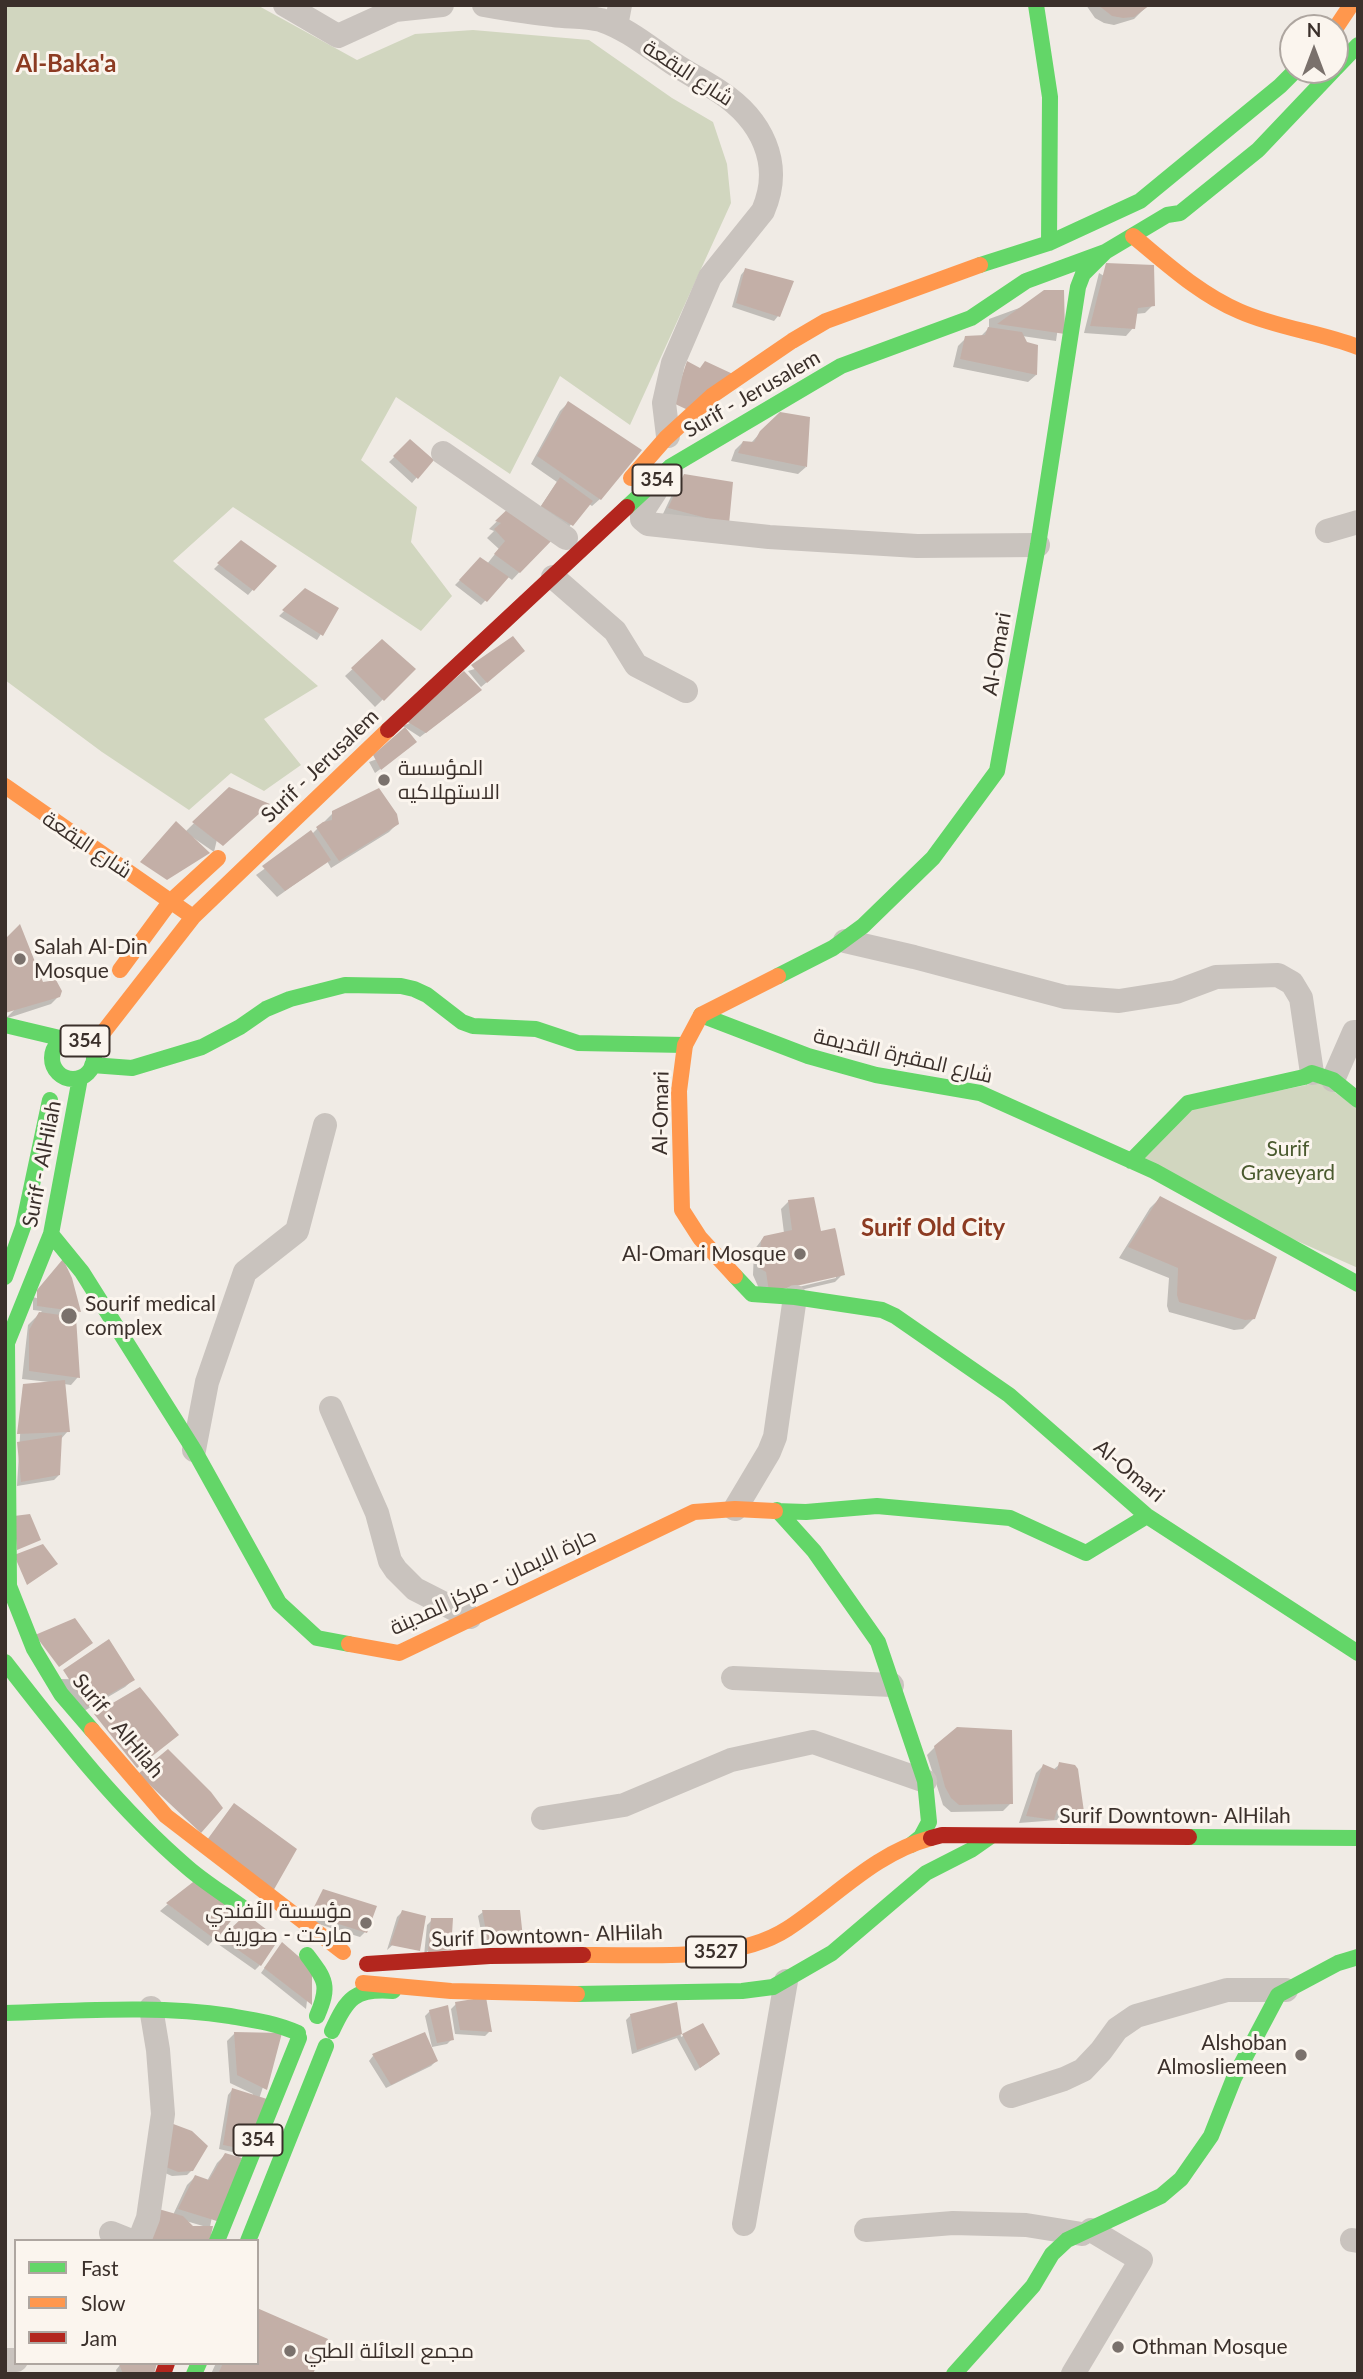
<!DOCTYPE html>
<meta charset="utf-8">
<style>
body{margin:0}
#map{position:relative;width:1363px;height:2379px;overflow:hidden;background:#f0ebe5;font-family:Lato,sans-serif}
canvas{display:block}
.frame{position:absolute;inset:0;border:7px solid #3b302b;pointer-events:none}
.legend{position:absolute;left:14px;top:2239px;width:245px;height:126px;box-sizing:border-box;background:#fbf5ee;border:2px solid #aea6a0;margin:0;padding:9px 12px;list-style:none;font-size:21px;color:#3b302b}
.legend li{display:flex;align-items:center;gap:14px;height:35px}
.legend b{width:35px;border:2px solid #aea6a0}
.north{position:absolute;left:1279px;top:14px;width:70px;height:70px;box-sizing:border-box;background:#fbf5ee;border:2px solid #aea6a0;border-radius:50%;rotate:0deg;font-size:19px;font-weight:700;line-height:28px;text-align:center;color:#3b302b}
.north::after{content:'';display:block;margin:auto;width:24px;height:32px;background:#7a716c;clip-path:polygon(50% 0,100% 100%,50% 72%,0 100%)}
</style>
<div id="map">
<canvas width="1363" height="2379"></canvas>
<div class="frame"></div>
<ul class="legend">
<li><b style="height:9px;background:#63d668"></b>Fast</li>
<li><b style="height:9px;background:#ff974d"></b>Slow</li>
<li><b style="height:9px;background:#b3261e"></b>Jam</li>
</ul>
<div class="north">N</div>
</div>
<script>
const g = document.querySelector('canvas').getContext('2d');
g.lineJoin = 'round';
function paint(path, color) { g.fillStyle = color; g.fill(path, 'evenodd'); }
function trace(path, color, width, dash) { g.strokeStyle = color; g.lineWidth = width; g.lineCap = dash ? 'butt' : 'round'; g.setLineDash(dash || []); g.stroke(path); }
function label(font, color, halo, rows, align = 'center') {
  g.font = font + ' Lato,Cairo,sans-serif'; g.lineWidth = 6; g.setLineDash([]); g.textBaseline = 'middle'; g.strokeStyle = halo; g.fillStyle = color; for (const [text, x, y, turn = 0] of rows) {
    g.save(); g.translate(x, y); g.rotate((+turn || 0) * Math.PI / 180); g.textAlign = isNaN(turn) ? turn : align; if (halo) g.strokeText(text, 0, 0); g.fillText(text, 0, 0); g.restore();
  }
}
const green = new Path2D(`
 M5 5H257L357 60 415 34 473 30 589 40 672 98 713 122 727 164 731 203 630 425 560 376 510 474 396 397 361 460 417 507 411 542 452 596 421 631 233 507 173 561 318 686 264 719 301 765 264 791 231 773 189 810 102 752 5 680Z
 M1321 1082 1358 1109V1268L1133 1168 1190 1109Z`);
const shadow = new Path2D(`
 M1086 5H1148L1134 19 1114 25 1104 23 1095 18Z
 M745 270 778 316 774 321 732 307 741 275Z
 M1099 273 1153 305 1145 313 1135 314 1133 328 1126 336 1084 333Z
 M1063 292 1056 341 1022 336 1036 375 1028 382 953 367 958 346 966 338 980 337 989 328V319Z
 M568 403 600 499 592 506 589 504 567 529 537 512 557 482 531 464 560 411Z
 M761 432 806 467 798 474 731 461 735 450 743 442 751 443Z
 M410 442 431 460 412 483 389 462Z
 M677 484H731L728 524 662 516Z
 M514 505 554 535 512 580 508 577 481 605 455 585 481 559 487 564 499 549 487 538 494 531 489 529Z
 M241 542 274 566 248 595 214 569Z
 M306 590 337 609 317 640 279 616Z
 M382 642 414 669 375 707 345 676Z
 M518 656 481 687 468 671Z
 M475 695 420 737 403 726Z
 M410 747 375 773 369 762Z
 M229 789 214 852 185 832Z
 M333 813 397 824 389 832 331 868 327 861 277 897 256 875 311 835Z
 M41 984 59 996 51 1004 5 1019Z
 M1160 1198 1254 1318 1243 1329 1234 1330 1169 1312 1167 1306 1169 1278 1119 1258 1150 1208Z
 M789 1201 820 1233 843 1274 835 1282 762 1299 761 1296 836 1278V1275L761 1293 753 1275 754 1250 764 1237 784 1233 781 1209Z
 M33 1297 79 1311 72 1318 78 1377 71 1385 64 1384 68 1431 60 1440 59 1475 54 1480 17 1486 23 1386 49 1382 22 1379 28 1325 42 1311 33 1310Z
 M56 1679 133 1680 125 1687 79 1714Z
 M935 1747 1011 1803 1003 1811 951 1812 943 1805 927 1755Z
 M1060 1764 1083 1818 1019 1823 1036 1773 1043 1766 1053 1770Z
 M321 1894 365 1932 360 1937 309 1921Z
 M168 1904 215 1938 208 1946 160 1911Z
 M402 1912 424 1917 387 1950 397 1917Z
 M483 1912H519L484 1946 478 1916Z
 M246 1916 260 1965 255 1970 218 1944Z
 M432 1920H451L424 1956 427 1925Z
 M278 1949 311 1969 306 2009 261 1973Z
 M456 2004 490 2031 485 2036 455 2034 451 2009Z
 M676 2004 681 2037 703 2026 713 2059 695 2071 677 2038 632 2054 626 2020 631 2015Z
 M430 2011 452 2039 447 2044 432 2047 425 2016Z
 M235 2033 280 2035 241 2154 219 2149 228 2095 232 2090 252 2096 253 2094 230 2083 227 2041Z
 M373 2056 436 2061 431 2066 386 2088 369 2061Z
 M163 2128 192 2170 187 2175 172 2176 158 2170Z
 M225 2155 207 2241H144L173 2215 187 2185 195 2177 207 2181 217 2163ZM186 2221 203 2226 192 2227Z
 M216 2363H257L311 2374H211Z
 M120 2365 152 2374H117L116 2370Z`);
const building = new Path2D(`
 M1098 5H1150L1134 17 1123 18 1112 16Z
 M1106 263 1154 265 1155 306 1138 308 1135 329 1090 326Z
 M745 268 794 281 780 317 736 303Z
 M1044 290H1064L1065 334 997 324Z
 M988 327 1022 332 1027 342 1038 345 1037 375 960 359 965 336 985 335Z
 M687 361 700 368 705 361 735 375 688 410 673 403Z
 M568 401 642 450 601 500 537 456Z
 M780 412 810 417 807 467 738 453 743 441 754 442 760 431Z
 M410 439 434 460 418 479 393 456Z
 M684 474 733 482 729 524 668 508Z
 M560 477 593 501 573 526 541 506Z
 M514 503 557 535 520 573 494 554 505 541 494 529 501 523 495 521Z
 M241 540 277 566 254 591 217 563Z
 M480 557 509 577 487 602 459 580Z
 M305 588 339 608 323 636 282 610Z
 M513 636 525 651 487 683 471 665Z
 M382 639 416 669 384 701 351 668Z
 M464 671 482 690 426 733 406 721Z
 M405 727 417 742 381 770 373 755Z
 M229 787 270 804 223 846 192 822Z
 M379 788 397 814 399 824 339 861 316 827 323 822 332 820V811Z
 M176 821 210 853 167 880 140 862Z
 M311 830 331 860 285 891 262 866Z
 M20 924 43 982 56 980 62 991 60 997 5 1013V939Z
 M1160 1196 1277 1257 1255 1319 1245 1320 1179 1302 1177 1295 1178 1268 1128 1247Z
 M814 1197 821 1231 835 1228 836 1231 845 1275 769 1292 766 1272 759 1268 761 1241 764 1236 792 1230 788 1200Z
 M63 1259 72 1278 81 1312 37 1306V1290Z
 M39 1312 76 1317 80 1378 29 1371V1330Z
 M65 1380 70 1432 17 1434 23 1384Z
 M62 1435 60 1475 21 1482 17 1442Z
 M30 1514 41 1540 17 1550 14 1516Z
 M43 1544 58 1564 27 1585 14 1555Z
 M75 1618 93 1643 59 1667 35 1635Z
 M109 1639 135 1680 87 1707 63 1670Z
 M140 1687 179 1735 137 1768 94 1714Z
 M957 1727 1012 1730 1013 1804 959 1805 951 1798 945 1787 934 1746Z
 M168 1749 211 1792 223 1808 201 1833 138 1774Z
 M1059 1762 1075 1765 1078 1769 1085 1819 1065 1817 1057 1810 1054 1820 1026 1816 1043 1764 1057 1770Z
 M234 1803 297 1849 272 1893 207 1840Z
 M197 1879 237 1913 216 1940 166 1903Z
 M323 1889 377 1906 367 1933 310 1915Z
 M402 1910 426 1916 420 1951 390 1945Z
 M482 1910H520L523 1938 488 1942Z
 M246 1914 279 1939 261 1966 221 1938Z
 M431 1918H453L451 1950 428 1952Z
 M282 1942 312 1968V2005L264 1968Z
 M486 1997 492 2032 460 2030 455 2002Z
 M677 2002 682 2034 637 2050 630 2014Z
 M448 2005 454 2040 437 2043 429 2010Z
 M703 2023 720 2054 700 2068 682 2034Z
 M234 2032 282 2033 267 2090 237 2075Z
 M425 2032 438 2061 391 2085 372 2054Z
 M232 2088 267 2099 248 2150 223 2145Z
 M168 2122 192 2131 208 2146 193 2171 178 2172 161 2165Z
 M225 2153 242 2158 220 2222 178 2209 195 2175 209 2180Z
 M155 2208 183 2216 193 2226H213L210 2240 146 2241Z
 M257 2308 328 2339 313 2374H218L223 2363H257Z
 M121 2363H157L154 2374H123L119 2364Z`);
const street = new Path2D(`
 M285 5 338 36 395 10 442 5
 M484 5C507 9 530 13 553 15 569 17 586 16 601 20 628 29 651 49 674 64 689 74 705 82 720 92 761 119 784 163 763 211L710 277 673 363 664 403 668 436
 M616 26 620 5
 M443 453 566 538
 M655 492 642 512V519L648 524 769 537 917 546 1038 545
 M1327 531 1358 522
 M553 577 615 631 636 665 686 691
 M845 941 914 957 1065 997 1119 1001 1176 992 1216 977 1278 975 1292 983 1301 998 1312 1073
 M1333 1080 1354 1032H1358
 M331 1408 377 1513 390 1561 396 1570 415 1589 470 1617
 M194 1450 207 1382 245 1272 297 1231 325 1125
 M735 1509 769 1452 775 1437 795 1297
 M733 1678 892 1685
 M543 1818 624 1805 731 1760 813 1742 925 1781
 M1011 2096 1064 2079 1083 2070 1101 2051 1117 2029 1136 2016 1227 1990H1286
 M744 2224 786 1981
 M866 2230 953 2223 1026 2225 1082 2234
 M111 2233 131 2241
 M1352 2240 1358 2241
 M139 2241 148 2218 163 2114 158 2050 151 2008
 M5 2360H16
 M1073 2374 1141 2260 1091 2230`);
const fast = new Path2D(`
 M1036 5 1050 97 1049 243
 M1335 69 1358 45
 M980 265 1049 243 1140 201 1280 86 1296 70
 M627 507 670 467 841 366 971 318 1026 281 1105 252 1167 215 1180 213 1258 150 1334 70
 M778 976 833 948 863 926 933 858 997 771 1038 545 1078 287 1083 274 1105 252
 M701 1015 808 1056 876 1075 980 1093 1154 1171 1358 1284
 M5 1025 64 1039
 M52 1058a21 21 0 1 1 42 0a21 21 0 1 1-42 0Z
 M92 1065 132 1068 202 1047 240 1027 266 1009 290 999 345 985 401 986 414 989 427 995 462 1022 473 1026 536 1029 578 1043 685 1045
 M80 1078 51 1234 7 1343 9 1586 34 1649 61 1694 92 1730
 M1131 1161 1188 1103 1304 1077 1312 1073 1333 1080 1358 1100
 M51 1234 82 1272 194 1450 279 1603 317 1638 349 1644
 M735 1276 752 1294 795 1297 882 1310 895 1316 1009 1395 1147 1516 1358 1653
 M5 1277 23 1227 50 1100
 M777 1510 814 1551 878 1642 925 1781 929 1822 921 1837 911 1845
 M775 1511 806 1512 877 1506 1010 1518 1086 1553 1147 1516
 M5 1662C61 1734 117 1807 187 1867 204 1882 224 1894 243 1908
 M1189 1837 1358 1838
 M307 1955C326 1980 330 1986 317 2016
 M577 1994 742 1991 773 1987 832 1953 926 1873 971 1850 991 1836
 M5 2013C80 2011 156 2005 230 2016 254 2020 276 2023 298 2033
 M332 2031C347 1998 355 1988 393 1991
 M217 2241 299 2038
 M248 2241 326 2046
 M194 2374 199 2363
 M954 2374 1033 2286 1052 2254 1067 2240 1161 2196 1181 2179 1211 2136 1234 2078 1278 1995 1338 1963 1358 1957`);
const slow = new Path2D(`
 M1335 29 1351 5
 M1133 236C1166 263 1199 294 1239 311 1277 328 1319 332 1358 347
 M631 478 666 438 713 395 792 341 826 321 980 265
 M5 786 193 917
 M120 970 170 902 218 858
 M91 1048 193 917 388 730
 M735 1276 700 1238 682 1210 679 1091 685 1045 701 1015 778 976
 M349 1644 399 1653 694 1512 735 1509 775 1511
 M92 1730 166 1816 343 1952
 M583 1955C644 1954 735 1963 787 1929 836 1897 873 1854 931 1838
 M363 1983 451 1991 577 1994`);
const jam = new Path2D(`
 M388 730 627 507
 M931 1838 942 1835 1189 1837
 M367 1964 490 1956 583 1955
 M163 2374 167 2363`);
const markers = [
 [384,780,7,"#7a716c"],
 [20,959,7,"#7a716c"],
 [800,1254,7,"#7a716c"],
 [69,1316,9,"#7a716c"],
 [366,1923,7,"#7a716c"],
 [1301,2055,7,"#7a716c"],
 [1118,2347,7,"#7a716c"],
 [290,2351,7,"#7a716c"]
];
const shields = [
 [657,480,49],
 [85,1041,49],
 [716,1952,60],
 [258,2140,49]
];
const shieldNames = [
 ["354",657,480],
 ["354",85,1041],
 ["3527",716,1952],
 ["354",258,2140]
];
const streetNames = [
 ["شارع البقعة",688,73,33],
 ["Surif - Jerusalem",752,394,-30],
 ["Al-Omari",997,654,-80],
 ["Surif - Jerusalem",320,766,-44],
 ["شارع البقعة",87,845,34],
 ["شارع المقبرة القديمة",903,1056,13],
 ["Al-Omari",661,1113,-89],
 ["Surif - AlHilah",42,1164,-79],
 ["Al-Omari",1129,1471,40],
 ["حارة الايمان - مركز المدينة",493,1582,-25],
 ["Surif - AlHilah",118,1726,50],
 ["Surif Downtown- AlHilah",1175,1816],
 ["Surif Downtown- AlHilah",547,1936,-2]
];
const poiNames = [
 ["المؤسسة",398,768],
 ["الاستهلاكيه",398,792],
 ["Salah Al-Din",34,947],
 ["Mosque",34,971],
 ["Al-Omari Mosque",786,1254,"right"],
 ["Sourif medical",85,1304],
 ["complex",85,1328],
 ["مؤسسة الأفندي",352,1911,"right"],
 ["ماركت - صوريف",352,1935,"right"],
 ["Alshoban",1287,2043,"right"],
 ["Almosliemeen",1287,2067,"right"],
 ["Othman Mosque",1132,2347],
 ["مجمع العائلة الطبي",304,2351]
];
const parkNames = [
 ["Surif",1288,1149],
 ["Graveyard",1288,1173]
];
const quarterNames = [
 ["Al-Baka'a",66,64],
 ["Surif Old City",933,1228]
];
paint(green, '#d1d6bf');
paint(shadow, '#0003');
paint(building, '#c3afa7');
trace(street, '#c9c3be', 24);
trace(fast, '#63d668', 16);
trace(slow, '#ff974d', 16);
trace(jam, '#b3261e', 16);
for (const [x, y, r, color] of markers) { const dot = new Path2D(); dot.arc(x, y, r, 0, 2 * Math.PI); g.fillStyle = color; g.fill(dot); trace(dot, '#fbf5ee', 2.5); }
for (const [x, y, w] of shields) { const box = new Path2D(); box.roundRect(x - w / 2, y - 15.5, w, 31, 5); g.fillStyle = '#fbf5ee'; g.fill(box); trace(box, '#3b302b', 2); }
label('bold 19px', '#3b302b', null, shieldNames);
label('21px', '#3b302b', '#fbf5ee', streetNames);
label('21px', '#3b302b', '#fbf5ee', poiNames, 'left');
label('21px', '#4a5a2e', '#fbf5ee', parkNames);
label('bold 24px', '#8c3b22', '#fbf5ee', quarterNames);
</script>
